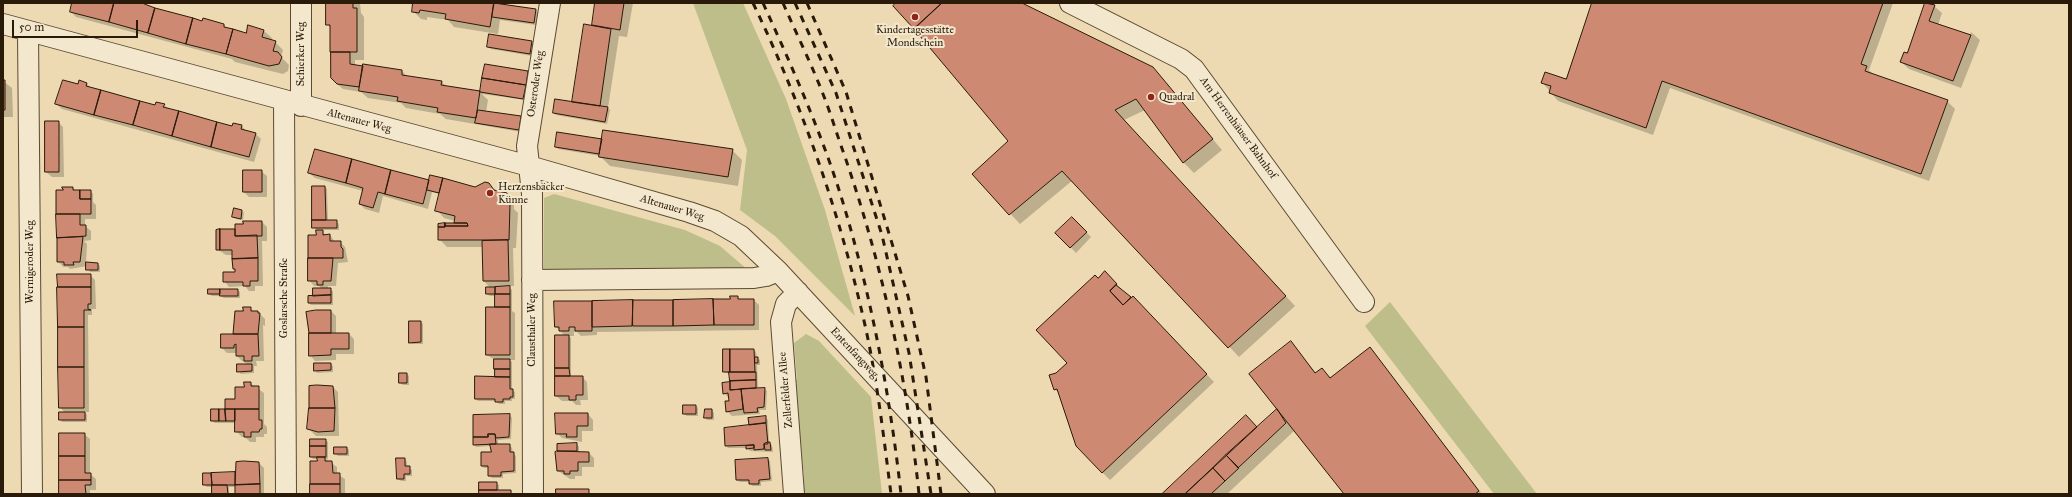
<!DOCTYPE html>
<meta charset="utf-8">
<style>
body{margin:0}
#map{position:relative;width:2072px;height:497px;overflow:hidden;background:#eddab2;font-family:"IM FELL Great Primer",serif}
canvas{display:block}
.frame{position:absolute;inset:0;border:4px solid #2a1a09;pointer-events:none}
.scale{position:absolute;left:12px;top:20px;width:126px;height:18px;box-sizing:border-box;border:2px solid #2a1a09;border-top:0;padding-left:5px;font-size:12px;line-height:14px;white-space:nowrap;color:#2a1a09;-webkit-text-stroke:3px #f3e7cd;paint-order:stroke}
</style>
<div id="map">
<canvas width="2072" height="497"></canvas>
<div class="frame"></div>
<div class="scale">50 m</div>
</div>
<script>
const g = document.querySelector('canvas').getContext('2d');
g.lineJoin = 'round';
function paint(path, color) { g.fillStyle = color; g.fill(path, 'evenodd'); }
function trace(path, color, width, dash) { g.strokeStyle = color; g.lineWidth = width; g.lineCap = dash ? 'butt' : 'round'; g.setLineDash(dash || []); g.stroke(path); }
function label(font, color, halo, rows, align = 'center') {
  g.font = font + ' "IM FELL Great Primer",serif'; g.lineWidth = 4; g.setLineDash([]); g.textBaseline = 'middle'; g.strokeStyle = halo; g.fillStyle = color; for (const [text, x, y, turn = 0] of rows) {
    g.save(); g.translate(x, y); g.rotate((+turn || 0) * Math.PI / 180); g.textAlign = isNaN(turn) ? turn : align; if (halo) g.strokeText(text, 0, 0); g.fillText(text, 0, 0); g.restore();
  }
}
const green = new Path2D(`
 M693 3H743L786 99 825 210 855 316 775 236 740 210 747 150Z
 M554 194 685 230 720 246 748 270 544 274V198Z
 M1390 302 1537 494H1494L1365 326Z
 M806 334 819 341 871 397 882 494H804V477L793 382 797 379 794 343Z`);
const shadow = new Path2D(`
 M7 3H34V4H8Z
 M74 3H134L203 22 224 25 228 29 246 34 264 31 272 38 271 41 275 42 283 50 281 57 289 65 288 71 283 74 235 62 232 59 76 17 71 12Z
 M327 3H360L361 13 364 17V60H355V66L402 71 408 77 441 81 447 87 481 93 485 66 527 72 529 75 526 100 482 94 488 100 486 112 520 117 523 119 521 132 446 119 440 114 406 108 401 103 368 98 361 92 343 89 337 84 331 52V28L327 24Z
 M414 3H496L536 10 538 12 536 25 500 20 498 34 454 27 448 20 427 17V20L421 19 413 11Z
 M596 3H633L627 37 619 36 608 108 610 110 607 124 556 115 554 112 573 103 593 27Z
 M898 3H1020L1152 68 1222 150 1194 173 1184 163 1145 110 1124 120 1295 306 1239 357 1073 180 1020 224 973 174 1009 141Z
 M1594 3H1893L1869 70 1874 75 1947 101 1955 109 1929 181 1670 88 1653 135 1558 101 1542 82 1566 81Z
 M1926 3 1934 6 1942 13 1938 25 1970 36 1971 32 1980 40 1961 88 1909 69 1901 62 1907 54Z
 M532 42 534 44 532 56 491 49 488 47Z
 M3 81 12 88 13 117H3Z
 M80 82 87 84 92 89 156 106 164 105 169 109 233 127 242 126 246 131 256 134 261 139 254 162 62 109 56 104 79 85Z
 M58 122 63 127 64 177H52L46 172Z
 M601 140 732 150 742 160 738 186 610 166 600 156 558 149 556 147Z
 M316 150 430 181 431 176 476 188 488 184 496 191 506 194 514 202V209L518 213 516 248H513L514 286H508L512 290V311L515 313V360H510L512 362V390L515 392V399H512V401H505V404H499L496 401H478L476 399 496 378 495 360 487 355 497 308 496 296H490L487 294 490 288 484 281 483 247H447L439 239 455 224V221L444 218 437 210 440 194 432 192 428 209 383 196 379 213 365 209 360 204 363 191 315 178 309 173Z
 M261 171 267 176V197H249L244 192Z
 M325 187 327 189 328 221H336L339 224V230H321L327 236 330 235 335 242H340L345 247 348 262 338 263 336 286H328V289L333 291V305H311L309 303 322 289 319 286H314L309 280 317 236V230L313 227Z
 M73 188 76 191H91L93 194V202L96 205V219H85V226L91 231V240L84 241 87 244 86 263 98 264 100 266V272H90L87 266 70 269 68 267H63L58 261 57 191Z
 M242 211 244 213 243 220 236 219 234 217Z
 M1072 218 1091 237 1076 253 1057 233Z
 M262 222 267 227V241H262L263 286H255V291H249L245 286 229 287 224 281 236 273 234 269 233 255H226L217 249 236 230Z
 M1105 272 1124 292 1141 305 1214 382 1110 480 1102 472 1060 395 1055 389 1057 374 1069 363Z
 M90 275 95 280 96 309H92V315H88L89 412H85L87 415V422H62L60 419 65 413 60 407Z
 M237 290 240 292V298H224L221 296H212L209 294Z
 M737 297 741 300H754L759 305V330L597 332V335L581 336 577 332H574V336H569L571 338V377H582L587 382 588 400H580L581 405H576L572 401H562L556 396 565 336 556 327 555 302 731 300Z
 M250 308 254 312H258L265 319V326L263 325 264 361H256L257 366H254V373L241 374 238 371 249 365 242 361 237 356V353H227L222 348 234 335 244 312Z
 M331 311 336 316V334H349L354 339V354H336V360L315 361 310 355Z
 M421 322 423 324V344H412L410 342Z
 M1291 343 1316 373 1322 370 1331 378 1370 349 1482 494H1345L1294 431 1227 494H1163L1246 417 1257 428 1278 409Z
 M754 350 756 352 757 358 760 360V365H757L758 389H764L767 391 766 410H759L760 414 732 416 727 411 730 399 724 393 731 383 730 374 724 372Z
 M331 364 333 366V372L317 373 315 370Z
 M407 374 409 376V385H403L400 383Z
 M250 383 264 393V424L267 427V434H264V437H256V442H250L245 437H242L236 431V423H215L212 421V410H226Z
 M333 387 338 392 339 436H316L308 428Z
 M696 406 698 408V416H687L684 414Z
 M712 410 714 413V420H707L705 417Z
 M588 414 593 420V431H582V442L562 438 557 433Z
 M510 415 512 418 511 439 498 440V445H510L512 448 513 453 516 456V473L503 474V478H492L489 476V468H484L482 466 492 453 491 446 476 447 474 444V416Z
 M765 417 768 420 769 443 772 445 773 452 750 451 747 448H728L726 445 750 426V419Z
 M84 434 90 439V474L96 479V490H90V494H60Z
 M325 440 328 442V459H326L337 467V474L345 479V494H311L318 462V459H313L311 457Z
 M577 444 579 447V453H589L594 458V467H582V476H575V479H570L557 470 561 453 558 450Z
 M347 448 349 450V456H338L335 453Z
 M405 459 407 462V467L412 470V476H406V481H401L398 479Z
 M768 459 770 461 772 481 761 482V486H752L750 482H740L737 480 736 461Z
 M259 463 264 468V494H237V487H229V494H213V487H207L204 485 235 473 237 475Z
 M496 483 499 485V491H511L513 494H480Z`);
const building = new Path2D(`
 M72 3H114L109 22 70 12Z
 M114 3H142L155 8 148 33 109 22Z
 M326 3H353V8H357V52H330V25H326Z
 M413 3H494L490 27 445 19 446 14 420 10 419 13 412 12Z
 M494 3 536 9 534 23 492 17Z
 M595 3H624L620 30 592 25Z
 M896 3H942L914 29 893 6Z
 M942 3H1022L1153 67 1213 139 1183 163 1136 99 1115 110 1286 296 1228 348 1062 171 1009 215 972 174 1008 141 914 29Z
 M1592 3H1883L1861 64 1867 66 1865 71 1948 100 1921 174 1662 81 1646 128 1549 93 1551 86 1541 83 1545 72 1566 79Z
 M1925 3 1935 5 1929 21 1971 35 1953 81 1900 62 1904 52 1907 53Z
 M155 8 193 18 186 44 148 33Z
 M193 18 202 21 203 18 224 24V27L233 29 226 54 186 44Z
 M584 24 611 29 600 106 572 102Z
 M248 25 264 30 262 37 276 41 273 51 278 52 282 57 279 64 269 66 226 54 233 29 246 33Z
 M489 34 532 41 530 54 487 47Z
 M331 52H350V64L363 66 359 87 337 84 331 78Z
 M363 64 402 70V75L442 81 441 85 480 91 476 118 437 112 438 108 397 101 398 97 359 91Z
 M485 64 528 71 526 85 482 78Z
 M482 78 526 85 523 99 480 92Z
 M3 80H5V110H3Z
 M63 80 78 84 79 80 87 83 86 86 101 90 94 115 55 104Z
 M101 90 140 101 133 125 94 115Z
 M555 99 608 107 605 122 553 113Z
 M140 101 155 105 156 102 165 104 163 107 179 111 172 136 133 125Z
 M478 110 521 116 519 130 475 123Z
 M179 111 217 122 211 147 172 136Z
 M45 121H59V172H45Z
 M217 122 232 126 233 123 242 125 241 129 256 133 249 157 211 147Z
 M603 130 733 149 728 177 599 157Z
 M557 132 602 139 599 154 555 147Z
 M315 149 352 159 346 183 308 173Z
 M352 159 391 170 385 194 378 192 373 208 359 204 363 188 346 183Z
 M243 170H262V192H243Z
 M391 170 429 180 423 204 385 194Z
 M430 175 443 178 439 193 427 190Z
 M443 178 475 187 485 182 489 183 494 190 507 193 506 202 510 204 509 240H438V227H445V223V226H468L467 223H454L455 216 435 211Z
 M312 186H325L326 220H312Z
 M62 187H73V190H80V199H91V214H56V190H63Z
 M80 190H91V199H80Z
 M234 208 242 210 241 219 232 217Z
 M56 214H80V225H86V236L57 238Z
 M1072 217 1087 232 1070 248 1055 233Z
 M312 220H337V228H312Z
 M243 221H262V236H235V224H243Z
 M445 223V227H438V224Z
 M445 223H467L468 226H445Z
 M220 229H235V236L257 235 258 258 232 259V250H220Z
 M220 229V250H216V230Z
 M316 230H323V235L330 234V241H341V247L343 249V258H308V235H316Z
 M83 237 80 262H73L74 265H64V262H57V238Z
 M508 240 509 281H483L482 241Z
 M258 258V281H250V286H243V282H223V272H235V269H233L232 259Z
 M308 258H333L331 281H323V285H317V281H308Z
 M86 262 98 263V270H86Z
 M1105 271 1117 284 1110 291 1123 305 1133 296 1207 374 1102 473 1076 446 1057 389 1054 390 1049 375 1056 373 1067 363 1036 330 1095 275 1098 278Z
 M57 274H91V287H58Z
 M1116 285 1131 297 1123 305 1110 291Z
 M510 286V294H495V287Z
 M57 287H91V304H88V309L91 310H84V327H58Z
 M486 287H495V294H486Z
 M313 288H331V295L313 296Z
 M208 289H220V294H208Z
 M220 289H238V296H220Z
 M495 294H510V307H495Z
 M331 295V303H308V296Z
 M730 296H738V299H754V325H714L713 299H730Z
 M713 299 714 325 673 326V300Z
 M633 300 632 326 592 327V301Z
 M633 300H673V326H633Z
 M554 301H592V331H575V327H569V331H559V327H555Z
 M243 307H251V311H258V313H260L258 334H233L235 311H243Z
 M486 307H510V355H486Z
 M316 310H331V333H309L306 312Z
 M409 321H421V342L409 343Z
 M58 327H84V367H58Z
 M309 333H349V349H331V355L309 356Z
 M221 334H258L259 356H252V361H244V356H236V344L234 345V348H221Z
 M555 335H569V368H555Z
 M1291 341 1315 373 1322 368 1330 378 1370 347 1479 491 1475 494H1344L1249 374Z
 M723 349H730V372H723Z
 M730 349H754L755 372H730Z
 M755 357H758V363H755Z
 M494 359H510V369H494Z
 M314 363H331V370L314 371Z
 M237 364H252V371L237 372Z
 M58 367H84V408H59Z
 M555 368H569L570 376H555Z
 M495 369H510V377H495Z
 M729 372H756V380L730 381Z
 M399 373H407V383H399Z
 M475 376 510 377V389H513V397H510V399H503V402H495V399H475Z
 M555 376H583V395H576V400H569V396H555Z
 M756 380V388L730 390V381Z
 M244 382H251V386H259V409H225V399H235V387H244Z
 M730 382V390L741 389 743 409 726 412 725 401H729L728 393 723 394 722 383Z
 M317 385 333 386 335 408H309V386Z
 M765 388 764 407 757 408 758 412 744 413 741 389Z
 M683 405H696V414H683Z
 M309 408H335L334 431 318 432 307 429Z
 M211 409H219V421H211Z
 M219 409H225L226 421H219Z
 M225 409H235V421H226Z
 M235 409H259V420H262V429H260L259 432H251V437H244V432H235Z
 M705 409H712V418H704Z
 M1277 409 1286 423 1238 468 1226 455Z
 M59 412H85V420H59Z
 M555 413H588V426H577V437H566L567 434H556Z
 M510 414 509 437 496 438 495 434H488V437H473V415Z
 M1246 415 1257 427 1185 494H1162Z
 M766 416V423L749 425 748 418Z
 M766 423 768 444H764V449L754 450V445L725 446 724 428Z
 M59 433H85V456H59Z
 M488 434H495L496 444 473 445V437H488Z
 M310 439H326V446H310Z
 M768 442H770L771 450H765L764 444Z
 M577 443V451H557V444Z
 M490 444H510V452H514V471L501 472V476H488V466H481V452H491Z
 M754 445V448L746 449V446Z
 M310 446H326V457H310Z
 M334 447H347V454H334Z
 M557 451 589 452V462H578V471H570V474H564V471H557L555 452Z
 M1226 455 1239 468 1225 481 1213 468Z
 M59 456H85V473H91V480H59Z
 M317 457H325V461H332L333 473H340V484H310V461H317Z
 M396 458H405V466H410V474H404V479H397Z
 M768 458 770 479 759 480V484H749V480H736L735 460Z
 M244 461 259 462 260 484 235 485 236 462Z
 M1213 468 1225 481 1211 494H1185Z
 M235 472V485H212L211 473Z
 M203 473H211L212 485H203Z
 M59 480H91V485H85L86 494H59Z
 M479 482H497V490H479Z
 M260 484V494H235V485Z
 M310 484H340V494H310Z
 M212 485H227L228 494H212Z
 M556 489H589V494H556Z
 M479 490H511V494H479Z`);
const minor = new Path2D(`
 M1070 3 1181 59 1194 69 1364 302
 M3 24 529 166 689 212 715 221 741 236 778 271 985 494
 M28 31 32 494
 M284 101 286 494
 M301 106V3
 M532 280 754 278 766 276 778 271
 M533 494 532 194 527 146 550 3
 M794 494 781 322 786 304 798 292`);
const rail = new Path2D(`
 M753 3C800 101 836 202 861 308 876 369 883 432 891 494
 M763 3C793 69 823 136 844 206 872 300 890 396 901 494
 M783 3C796 33 811 63 823 94 831 114 837 135 844 154 882 264 907 378 919 494
 M795 3 836 93 882 235 909 353 931 494
 M807 3 846 92 908 296 926 377 941 494`);
const markers = [
 [915,17,4,"#8f2418"],
 [1151,97,4,"#8f2418"],
 [490,193,4,"#8f2418"]
];
const poiNames = [
 ["Kindertagesstätte",915,30,"center"],
 ["Mondschein",915,43,"center"],
 ["Quadral",1159,97],
 ["Herzensbäcker",498,187],
 ["Künne",498,200]
];
const streetNames = [
 ["Schierker Weg",301,54,-90],
 ["Osteroder Weg",536,84,-82],
 ["Altenauer Weg",359,121,15],
 ["Am Herrenhäuser Bahnhof",1238,128,54],
 ["Altenauer Weg",672,208,17],
 ["Wernigeroder Weg",30,262,-90],
 ["Goslarsche Straße",284,298,-90],
 ["Clausthaler Weg",532,330,-90],
 ["Entenfangweg",854,353,47],
 ["Zellerfelder Allee",786,390,-95]
];
paint(green, '#bdbe89');
paint(shadow, '#0003');
paint(building, '#ce8972');
trace(building, '#2a1a09', 1);
trace(minor, '#5b4a33', 22);
trace(minor, '#f3e7cd', 20);
trace(rail, '#2a1a09', 3, [7, 7]);
for (const [x, y, r, color] of markers) { const dot = new Path2D(); dot.arc(x, y, r, 0, 2 * Math.PI); g.fillStyle = color; g.fill(dot); trace(dot, '#f3e7cd', 1.5); }
label('11px', '#2a1a09', '#f3e7cd', poiNames, 'left');
label('11px', '#2a1a09', '#f3e7cd', streetNames);
</script>
